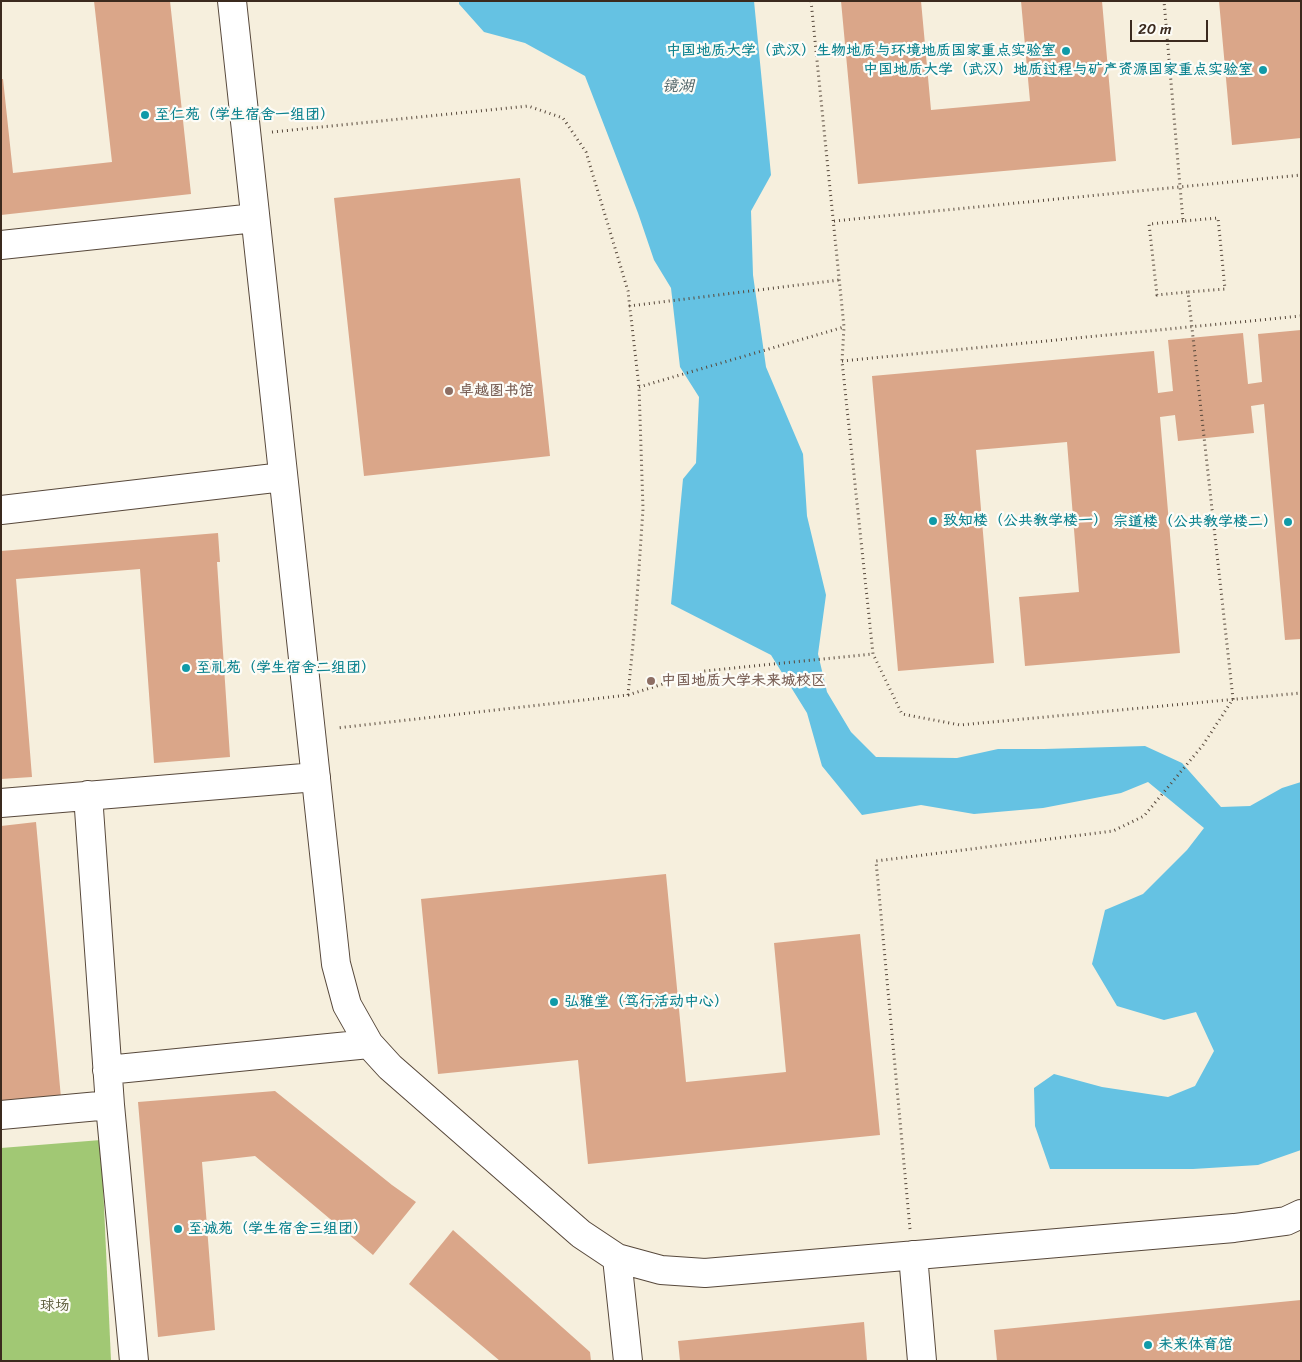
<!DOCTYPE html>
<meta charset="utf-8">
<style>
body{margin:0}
#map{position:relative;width:1302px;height:1362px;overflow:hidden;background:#f6efdd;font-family:Sriracha,sans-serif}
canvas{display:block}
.frame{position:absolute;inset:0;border:2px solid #3b2a1e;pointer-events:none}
.scale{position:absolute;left:1130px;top:20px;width:78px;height:22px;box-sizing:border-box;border:2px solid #3b2a1e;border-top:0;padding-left:6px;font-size:15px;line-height:18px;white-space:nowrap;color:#3b2a1e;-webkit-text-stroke:4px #fdfcf7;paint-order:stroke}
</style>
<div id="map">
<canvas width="1302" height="1362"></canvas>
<div class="frame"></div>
<div class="scale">20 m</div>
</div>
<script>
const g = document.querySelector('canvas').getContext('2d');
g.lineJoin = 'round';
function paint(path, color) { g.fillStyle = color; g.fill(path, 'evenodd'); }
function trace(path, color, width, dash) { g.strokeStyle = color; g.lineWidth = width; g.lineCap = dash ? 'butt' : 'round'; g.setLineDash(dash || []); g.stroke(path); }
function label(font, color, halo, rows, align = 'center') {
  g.font = font + ' Sriracha,"LXGW WenKai TC",sans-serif'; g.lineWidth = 4.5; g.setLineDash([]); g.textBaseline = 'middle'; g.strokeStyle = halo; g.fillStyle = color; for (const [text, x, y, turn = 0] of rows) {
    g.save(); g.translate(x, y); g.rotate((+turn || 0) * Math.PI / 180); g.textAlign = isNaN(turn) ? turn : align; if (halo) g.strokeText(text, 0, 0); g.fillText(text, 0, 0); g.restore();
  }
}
const green = new Path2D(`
 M101 1140 111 1361H1V1148Z`);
const water = new Path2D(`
 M459 1H754L771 175 751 211 753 275 766 367 803 454 807 516 826 595 818 654 827 692 851 732 876 757 957 758 998 749H1044L1145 746 1182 763 1221 807 1250 806 1282 788 1301 782V1150L1258 1165 1193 1169H1050L1035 1126 1034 1088 1054 1074 1102 1087 1168 1097 1195 1086 1214 1051 1196 1012 1164 1020 1117 1006 1092 964 1105 910 1143 894 1187 850 1204 828 1148 782 1121 793 1043 808 974 814 921 805 862 815 822 766 807 713 771 655 671 604 683 479 696 463 699 397 680 367 671 288 654 260 638 213 585 76 525 43 484 32 459 4Z`);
const building = new Path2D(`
 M94 1H170L191 194 1 215V79H3L13 173 112 162Z
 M841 1H921L931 110 1030 101 1021 1H1102L1116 161 858 184Z
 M1219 1H1301V138L1232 145Z
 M520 178 550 456 364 476 334 198Z
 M1301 330V639L1285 640 1264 404 1251 406 1254 433 1178 441 1175 415 1160 417 1180 653 1025 666 1019 597 1079 592 1067 442 976 450 994 663 898 671 872 376 1154 351 1158 393 1173 391 1168 340 1243 333 1248 384 1262 382 1258 334Z
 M218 533 220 562H217L230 757 154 763 140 569 16 579 32 777 1 779V551Z
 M36 822 61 1098 1 1103V826Z
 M666 874 686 1082 786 1072 774 943 860 934 880 1135 588 1164 578 1060 438 1074 421 899Z
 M275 1091 392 1185 416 1202 373 1255 255 1156 202 1162 215 1330 158 1337 138 1102Z
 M453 1230 590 1352 591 1361H500L409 1284Z
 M1301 1300V1361H997L994 1330Z
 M864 1322 867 1361H680L678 1341Z`);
const path = new Path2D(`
 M811 1 844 327 842 361 873 654 902 714 960 725 1301 693
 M272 132 528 106 563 118 586 152 628 291 639 387 643 509 636 613 628 695 337 728
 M834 221 1301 175
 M1183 221 1149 224 1157 295 1188 292
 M629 306 839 280
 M842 361 1301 316
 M639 387 844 327
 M628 695 704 671 873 654
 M910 1229 876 861 1113 831 1144 816 1203 745 1233 699 1188 292 1225 289 1218 218 1183 221 1164 1`);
const minor = new Path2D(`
 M232 1 336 964 347 1005 369 1044 390 1067 581 1234 617 1258 661 1270 705 1273 1234 1228 1286 1221 1301 1214
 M1 245 255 218
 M1 510 283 477
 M1 803 316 777
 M107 1070 369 1044
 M110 1105 134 1361
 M1 1115 110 1105 88 795
 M913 1255 922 1361
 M617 1258 628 1361`);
const markers = [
 [1066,51,5,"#0f9aa8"],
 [1263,70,5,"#0f9aa8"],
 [145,115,5,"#0f9aa8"],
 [449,391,5,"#8d6e63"],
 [933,521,5,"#0f9aa8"],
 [1288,522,5,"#0f9aa8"],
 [186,668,5,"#0f9aa8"],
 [651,681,5,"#8d6e63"],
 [554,1002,5,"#0f9aa8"],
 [178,1229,5,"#0f9aa8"],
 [1148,1345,5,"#0f9aa8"]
];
const cultureNames = [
 ["中国地质大学（武汉）生物地质与环境地质国家重点实验室",1056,51,"right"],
 ["中国地质大学（武汉）地质过程与矿产资源国家重点实验室",1253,70,"right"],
 ["至仁苑（学生宿舍一组团）",155,115],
 ["致知楼（公共教学楼一）",943,521],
 ["宗道楼（公共教学楼二）",1278,522,"right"],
 ["至礼苑（学生宿舍二组团）",196,668],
 ["弘雅堂（笃行活动中心）",564,1002],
 ["至诚苑（学生宿舍三组团）",188,1229],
 ["未来体育馆",1158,1345]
];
const educationNames = [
 ["卓越图书馆",459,391],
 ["中国地质大学未来城校区",661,681]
];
const parkNames = [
 ["球场",55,1306]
];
const waterNames = [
 ["镜湖",678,87]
];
paint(green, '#a1c874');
paint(water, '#65c2e3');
paint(building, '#daa689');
trace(minor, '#57483b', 30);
trace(path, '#57483b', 3, [1, 4]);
trace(minor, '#fff', 28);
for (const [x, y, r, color] of markers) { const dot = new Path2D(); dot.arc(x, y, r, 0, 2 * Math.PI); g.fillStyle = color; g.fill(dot); trace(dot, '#fdfcf7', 2); }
label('bold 15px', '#0d838f', '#fdfcf7', cultureNames, 'left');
label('bold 15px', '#785e54', '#fdfcf7', educationNames, 'left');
label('15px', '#5a5938', '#fdfcf7', parkNames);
label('italic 16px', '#4a5f63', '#fdfcf7', waterNames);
</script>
